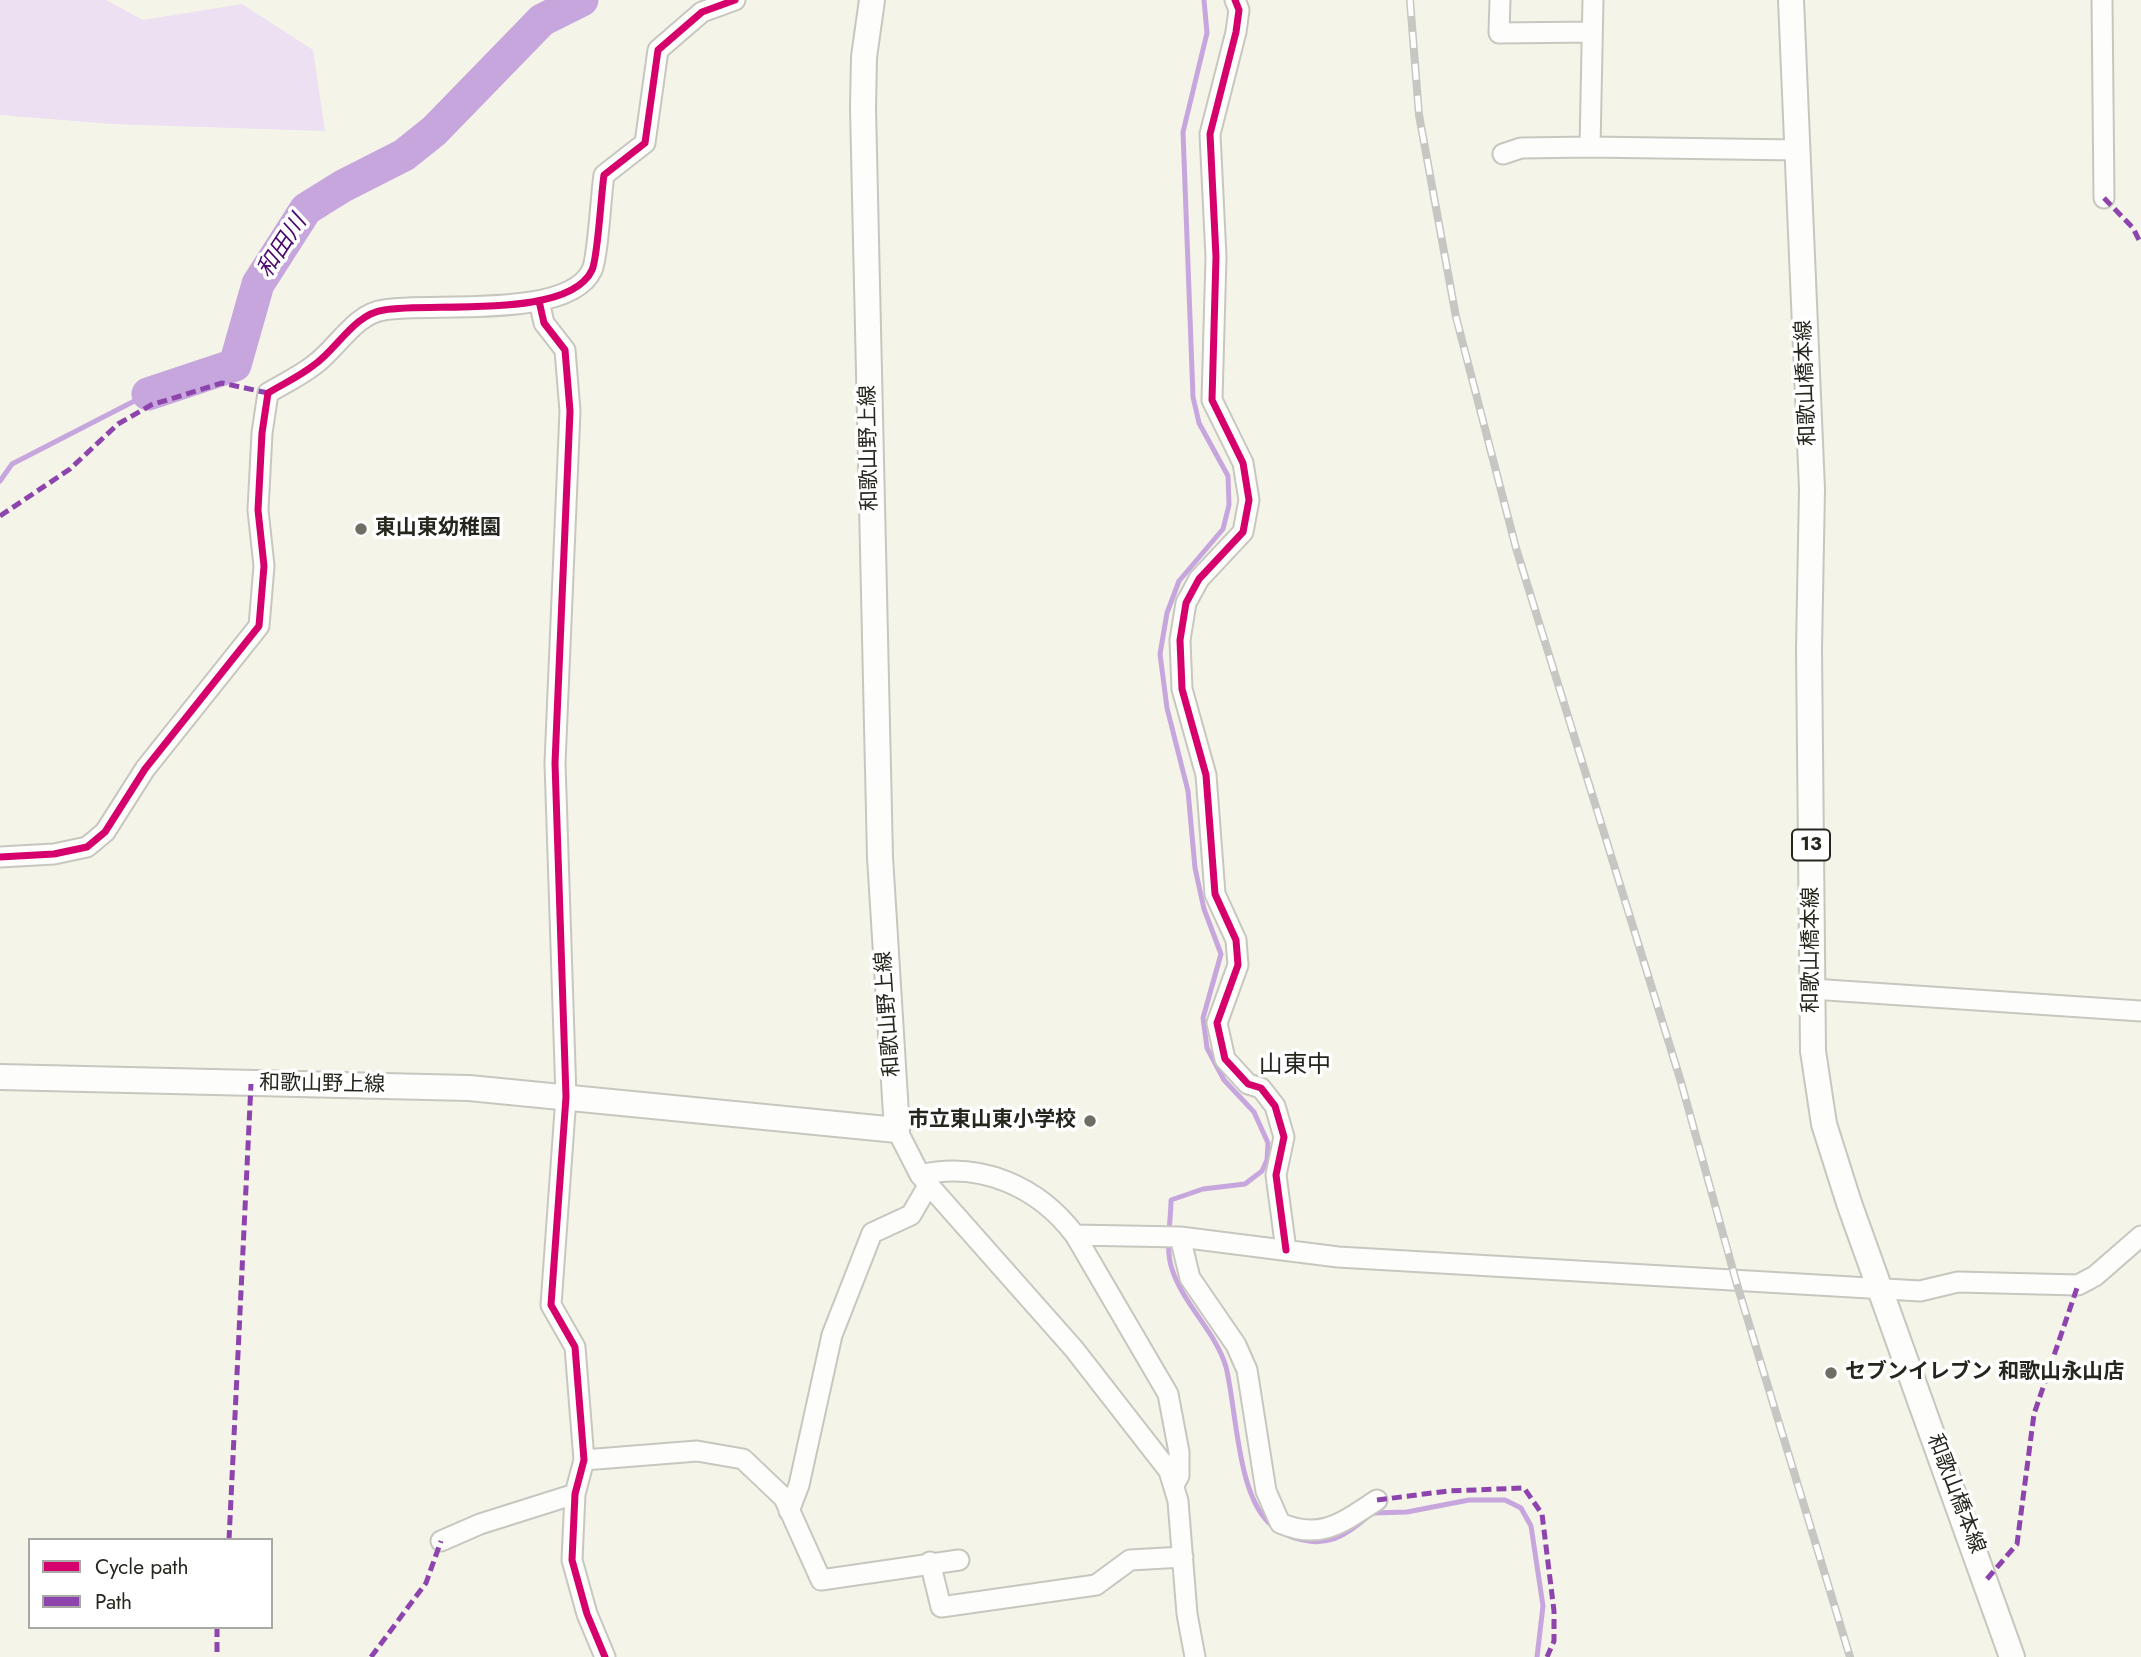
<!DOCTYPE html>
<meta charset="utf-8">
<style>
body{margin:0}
#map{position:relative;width:2141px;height:1657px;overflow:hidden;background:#f4f4e9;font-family:Jost,sans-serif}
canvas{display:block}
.legend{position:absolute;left:28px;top:1538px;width:245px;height:91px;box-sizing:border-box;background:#fff;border:2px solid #a8a8a5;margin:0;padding:9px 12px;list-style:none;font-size:21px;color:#26261e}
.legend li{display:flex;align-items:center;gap:14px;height:35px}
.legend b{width:35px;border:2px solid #a8a8a5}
</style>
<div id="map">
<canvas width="2141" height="1657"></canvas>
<ul class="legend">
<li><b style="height:9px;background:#d6006c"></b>Cycle path</li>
<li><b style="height:9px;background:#8e44ad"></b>Path</li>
</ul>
</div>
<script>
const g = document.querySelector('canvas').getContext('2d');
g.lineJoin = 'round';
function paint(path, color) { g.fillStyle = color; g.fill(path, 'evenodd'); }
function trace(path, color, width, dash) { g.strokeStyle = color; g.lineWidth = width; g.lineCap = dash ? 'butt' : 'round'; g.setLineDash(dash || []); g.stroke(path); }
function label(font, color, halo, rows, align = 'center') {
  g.font = font + ' Jost,"Noto Sans JP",sans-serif'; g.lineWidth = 7; g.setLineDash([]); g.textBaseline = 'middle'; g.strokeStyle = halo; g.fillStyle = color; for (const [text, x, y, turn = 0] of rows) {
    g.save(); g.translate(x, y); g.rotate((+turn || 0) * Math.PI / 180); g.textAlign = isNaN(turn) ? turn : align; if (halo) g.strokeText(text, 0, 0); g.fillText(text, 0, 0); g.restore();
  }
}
const green = new Path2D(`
 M0 0H106L143 20 242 4 313 50 325 131 112 124 0 115Z`);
const stream = new Path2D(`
 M1204 0 1207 33 1183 132 1193 397 1199 423 1228 476 1229 505 1223 529 1179 581 1167 613 1160 654 1167 708 1188 791 1195 868 1204 909 1221 954 1203 1018 1207 1048 1224 1080 1254 1112 1268 1143 1267 1160 1262 1171 1245 1184 1203 1189 1171 1200C1171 1221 1165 1249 1172 1269 1183 1304 1216 1332 1226 1367 1237 1411 1237 1501 1274 1527
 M0 481 12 464 148 394
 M1289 1536C1326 1550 1345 1537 1372 1513L1407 1512 1469 1500H1505L1521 1508 1531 1526 1543 1606 1537 1657`);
const river = new Path2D(`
 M148 394 235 365 258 284 306 209 343 186 404 155 434 131 542 20 582 0`);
const minor = new Path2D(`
 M1235 0 1239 10 1236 32 1210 134 1216 257 1212 400 1243 463 1249 500 1243 532 1199 579 1186 603 1180 640 1182 689 1206 775 1215 894 1236 940 1238 965 1217 1023 1225 1059 1248 1084 1261 1088 1275 1106 1284 1137 1276 1175 1286 1250
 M1500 0 1499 33 1592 32
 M2102 0 2104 198
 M1590 147 1593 0
 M1503 154 1521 148 1590 147 1798 150
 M539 301 544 323 565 350 570 411 555 763 566 1097 551 1305 575 1347 584 1460 575 1494 572 1560 587 1614 605 1657
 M0 857 54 854 87 847 105 832 145 769 259 626 264 566 258 510 262 433 268 393C283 384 300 376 314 365 337 349 354 314 384 310 431 302 569 320 592 270 598 257 601 194 604 175L645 143 658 50 702 12 735 0
 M1812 989 2141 1011
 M897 1130 920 1175 1074 1349 1169 1471 1178 1501 1187 1614 1195 1657
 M920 1175C980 1161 1038 1186 1075 1235L1168 1394 1179 1452V1476L1174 1485
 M1075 1235 1180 1237 1338 1257 1920 1291 1958 1282 2078 1285 2095 1276 2141 1236
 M1180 1237 1190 1278 1236 1345 1247 1370 1266 1491 1280 1523C1321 1541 1343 1522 1377 1500
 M584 1460 697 1451 743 1459 784 1498 821 1580 959 1560
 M789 1511 799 1485 832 1335 872 1233 911 1215 929 1184
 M441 1541 480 1524 575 1494
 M930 1562 941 1607 1096 1585 1130 1560 1183 1557`);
const major = new Path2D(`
 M1791 0 1812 489 1809 649 1813 1051 1824 1124 1849 1203 2012 1657
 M0 1077 469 1088 897 1130 880 857 863 108 864 57 872 0`);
const rail = new Path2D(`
 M1410 0 1419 115 1456 317 1516 548 1681 1082 1736 1281 1850 1657`);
const quiet = new Path2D(`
 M2104 198 2133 228 2141 244
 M0 516 70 469 118 424 151 405 222 383 268 393
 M1377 1500 1448 1491 1524 1488 1542 1514 1554 1611V1641L1547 1657
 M229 1540 251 1084
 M1987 1579 2017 1544 2034 1414 2078 1285
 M217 1627V1657
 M371 1657 426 1583 441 1541`);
const cycleway = new Path2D(`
 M1235 0 1239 10 1236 32 1210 134 1216 257 1212 400 1243 463 1249 500 1243 532 1199 579 1186 603 1180 640 1182 689 1206 775 1215 894 1236 940 1238 965 1217 1023 1225 1059 1248 1084 1261 1088 1275 1106 1284 1137 1276 1175 1286 1250
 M539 301 544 323 565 350 570 411 555 763 566 1097 551 1305 575 1347 584 1460 575 1494 572 1560 587 1614 605 1657
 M0 857 54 854 87 847 105 832 145 769 259 626 264 566 258 510 262 433 268 393C283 384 300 376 314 365 337 349 354 314 384 310 431 302 569 320 592 270 598 257 601 194 604 175L645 143 658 50 702 12 735 0`);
const markers = [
 [361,529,7,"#6e6e65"],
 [1090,1121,7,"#6e6e65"],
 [1831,1373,7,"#6e6e65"]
];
const shields = [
 [1811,845,38]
];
const shieldNames = [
 ["13",1811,845]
];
const streetNames = [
 ["和歌山橋本線",1807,383,-92],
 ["和歌山野上線",870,448,-91],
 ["和歌山橋本線",1812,950,-90],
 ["和歌山野上線",889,1014,-94],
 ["和歌山野上線",322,1085,1],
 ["和歌山橋本線",1955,1494,69]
];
const poiNames = [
 ["東山東幼稚園",375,529],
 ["市立東山東小学校",1076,1121,"right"],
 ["セブンイレブン 和歌山永山店",1845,1373]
];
const waterNames = [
 ["和田川",283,247,-57]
];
const quarterNames = [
 ["山東中",1295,1066]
];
paint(green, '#ece0f2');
trace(stream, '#c6a6dc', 5);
trace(river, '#c6a6dc', 33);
trace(minor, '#c7c7bf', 23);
trace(major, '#c7c7bf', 28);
trace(minor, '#fdfdfc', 19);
trace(major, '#fdfdfc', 24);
trace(rail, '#c6c6c3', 8);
trace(rail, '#fff', 5, [16]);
trace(quiet, '#8e44ad', 5, [10, 5]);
trace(cycleway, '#d6006c', 7);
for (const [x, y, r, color] of markers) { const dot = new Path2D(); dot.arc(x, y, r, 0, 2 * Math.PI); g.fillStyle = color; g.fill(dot); trace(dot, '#fff', 2.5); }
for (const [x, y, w] of shields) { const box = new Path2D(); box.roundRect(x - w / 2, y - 15.5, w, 31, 5); g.fillStyle = '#fff'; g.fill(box); trace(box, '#26261e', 2); }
label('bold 19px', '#26261e', null, shieldNames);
label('21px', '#26261e', '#fff', streetNames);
label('bold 21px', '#26261e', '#fff', poiNames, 'left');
label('italic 23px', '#4b0a6e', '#fff', waterNames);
label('24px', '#26261e', '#fff', quarterNames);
</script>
